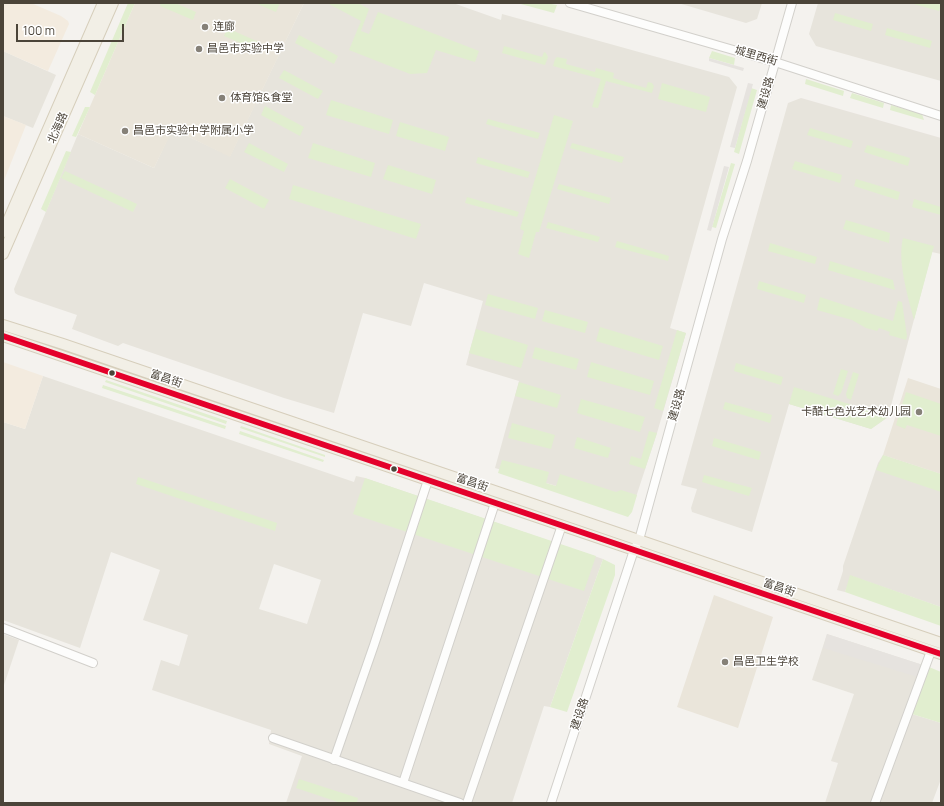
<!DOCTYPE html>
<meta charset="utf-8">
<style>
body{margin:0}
#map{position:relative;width:944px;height:806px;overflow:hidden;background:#f4f2ee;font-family:Manrope,sans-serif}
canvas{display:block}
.frame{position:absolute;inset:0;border:4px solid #4b4439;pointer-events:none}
.scale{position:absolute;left:16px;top:24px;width:108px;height:18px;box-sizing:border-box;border:2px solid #4b4439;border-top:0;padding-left:5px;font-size:12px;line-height:14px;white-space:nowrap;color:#4b4439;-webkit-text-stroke:3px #fff;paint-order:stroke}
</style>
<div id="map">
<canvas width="944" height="806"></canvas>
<div class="frame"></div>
<div class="scale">100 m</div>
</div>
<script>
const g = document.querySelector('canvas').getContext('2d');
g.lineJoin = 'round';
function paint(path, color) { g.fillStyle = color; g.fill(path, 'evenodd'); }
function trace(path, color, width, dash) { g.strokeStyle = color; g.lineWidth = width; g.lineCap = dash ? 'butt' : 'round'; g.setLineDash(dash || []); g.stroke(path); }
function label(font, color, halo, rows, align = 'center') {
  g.font = font + ' Manrope,"Noto Sans SC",sans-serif'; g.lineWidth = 3; g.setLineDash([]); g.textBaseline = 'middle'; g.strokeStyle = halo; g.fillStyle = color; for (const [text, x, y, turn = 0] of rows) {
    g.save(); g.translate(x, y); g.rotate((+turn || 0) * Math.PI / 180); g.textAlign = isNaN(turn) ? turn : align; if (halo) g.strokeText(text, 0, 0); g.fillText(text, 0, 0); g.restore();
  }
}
const residential = new Path2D(`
 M304 3H453L501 20 502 14 729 77 737 87 670 328 686 333 657 433 636 497 621 505 495 468 519 381 466 365 483 301 424 283 411 326 363 313 334 413 284 398 123 343 118 346 72 329 77 315 18 295 15 293 14 289 78 134 154 168 172 129 230 156Z
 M678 3H762L757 19 746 23Z
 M818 3H941V81L816 46 809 34Z
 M3 51 56 75 33 128 3 116Z
 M801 98 941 138V254L932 252 888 417 871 429 789 404 752 532 692 512 691 508 697 489 681 485 788 103Z
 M43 376 354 482 356 476 365 478 603 559 550 707 544 706 512 803H286L302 756 269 744 271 730 152 690 161 660 179 666 188 635 143 620 160 570 111 552 80 648 3 620V422L25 429ZM274 564 321 580 307 624 259 609Z
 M883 455 941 474V607L851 576 845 592 837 590 843 571V566L878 463Z
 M3 634 19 640 3 688Z
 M827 634 929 667 912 714 941 723V779L932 803H825L838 763 831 761 854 694 812 680Z`);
const commercial = new Path2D(`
 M4 3H31L61 16 68 21 69 24 48 71 3 51V6Z
 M3 116 26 125 3 183Z
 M3 362 43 376 25 429 3 422Z`);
const education = new Path2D(`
 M135 3H304L230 157 173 129 154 168 78 134Z
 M908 378 941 389V474L883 455Z
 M714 595 773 617 738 728 677 707Z`);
const green = new Path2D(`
 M128 3H135L95 95 90 92Z
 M161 3H175L196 12 193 20 160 6Z
 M255 3H280L276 12Z
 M327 3H358L369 9 361 31 369 34 378 12 479 51 475 62 436 50 427 73 410 74 349 50 361 21Z
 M517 3H546L557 5 554 13Z
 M910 3H938L941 5 939 11Z
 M835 13 873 24 871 31 833 20Z
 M227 28 261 43 257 50 224 36Z
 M887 28 932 41 930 48 885 35Z
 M299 35 338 56 334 64 295 43Z
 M504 46 542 57 544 52 546 53 548 57 545 65 502 53Z
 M712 51 735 58 734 65 709 58Z
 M557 57 567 59 566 64 595 72 596 68 614 73 613 78 646 88 648 82 652 83 654 86 652 93 606 81 598 108 592 107 601 79 553 66 555 59Z
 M284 70 323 91 318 99 279 78Z
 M806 79 844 91 843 96 805 84Z
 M662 83 710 97 706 112 658 99Z
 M751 88 757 90 739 154 734 152Z
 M852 93 884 103 883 108 850 98Z
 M331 100 393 120 389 134 326 115Z
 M891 105 922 114 924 120 890 110Z
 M265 106 304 127 300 136 261 115Z
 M85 107H90L76 137 72 136Z
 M554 115 573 121 539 232H536L529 258 518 254 524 231 520 229Z
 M488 119 540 133 538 139 486 124Z
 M400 122 449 137 445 151 396 136Z
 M810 128 853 141 851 148 807 135Z
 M249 143 288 164 284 172 244 152Z
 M313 143 375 163 371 177 308 158Z
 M572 143 624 157 622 163 570 148Z
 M867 145 910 158 908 166 864 152Z
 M66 151 71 152 46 212 41 209Z
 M478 157 530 172 528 178 476 163Z
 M795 161 842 175 840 183 792 169Z
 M731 163 735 164 716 228 712 227Z
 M388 165 436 180 432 194 383 179Z
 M65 171 137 204 133 212 61 178Z
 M230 179 269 200 264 209 225 188Z
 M856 179 900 192 898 200 854 186Z
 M559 184 611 198 609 204 557 189Z
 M293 185 421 224 416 239 289 199Z
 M467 197 519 212 517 217 465 203Z
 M914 199 941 207V215L912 207Z
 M846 220 890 233 889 243 843 229Z
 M548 222 600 237 598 242 546 228Z
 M903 238 934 246 914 320C908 297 897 261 903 238Z
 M617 241 669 256 668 261 615 247Z
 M770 243 817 257 815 264 768 251Z
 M830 261 893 280 895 290 828 270Z
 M759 281 806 295 804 303 757 289Z
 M488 294 538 308 535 319 485 305Z
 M820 297 893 321 898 301 902 302 907 336 906 340 889 335 890 332 879 328 877 331 866 328 852 320 817 310Z
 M545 310 588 322 585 333 542 321Z
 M600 327 663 346 659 360 596 341Z
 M476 329 528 345 521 368 469 353Z
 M677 330 686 333 663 411 654 408Z
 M535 347 579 359 576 370 532 358Z
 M591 362 654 381 650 395 587 377Z
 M736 363 783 377 781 385 734 371Z
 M841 369 848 371 841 393 838 396 833 394Z
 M853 372 859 374 851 400 847 398 846 394Z
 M106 380 227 421 226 424 105 382Z
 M519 382 561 395 557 408 515 396Z
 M103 385 226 426 225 429 102 388Z
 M794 387 888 416V417L871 429 789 404Z
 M906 392 941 404V436L907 425 905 429 896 425Z
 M581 399 645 417 640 432 577 413Z
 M725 402 772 415 770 423 723 409Z
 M512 423 555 435 551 449 508 438Z
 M241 426 325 455V457L240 428Z
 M240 431 324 460 323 462 239 434Z
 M649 431 657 433 645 469 629 464 631 456 641 459Z
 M577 437 611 448 608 458 574 448Z
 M714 438 761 452 759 460 712 446Z
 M883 455 941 474V492L876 470Z
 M502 460 549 472 546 483 556 486 560 474 616 492 621 490 637 495 632 512 628 517 498 473Z
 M704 475 752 488 749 496 702 482Z
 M138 477 277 523 275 531 136 484Z
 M365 478 596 556 584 591 353 514Z
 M603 559 615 565V575L567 712 550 707Z
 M850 575 941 607V626L845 592Z
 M929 667 941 672V723L912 714Z
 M299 779 358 798 357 803H341L296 788Z`);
const parking = new Path2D(`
 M709 58 744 68 743 71 709 61Z
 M748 83 753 84 735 148 730 147Z
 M724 166 729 167 711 231 707 230Z
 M827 634 929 667 924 679 823 648Z`);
const minor = new Path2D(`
 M570 3 775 62 941 116
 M3 628 93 663
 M273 738 460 803
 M334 760 374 645 428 480
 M403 783 495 503
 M467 803 562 525
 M551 803 634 550 639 540 722 239 747 161 792 3
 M875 803 931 651`);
const major = new Path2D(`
 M3 232 103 3
 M3 254 113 3
 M3 325 63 344 941 643
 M3 336 941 654`);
const bus1 = new Path2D(`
 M3 336 941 654`);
const markers = [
 [205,27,4,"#868178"],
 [199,49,4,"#868178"],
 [222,98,4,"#868178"],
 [125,131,4,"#868178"],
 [112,373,3.5,"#4b4439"],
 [919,412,4,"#868178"],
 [394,469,3.5,"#4b4439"],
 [725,662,4,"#868178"]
];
const poiNames = [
 ["连廊",213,27],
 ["昌邑市实验中学",207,49],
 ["体育馆&食堂",230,98],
 ["昌邑市实验中学附属小学",133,131],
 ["卡酷七色光艺术幼儿园",911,412,"right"],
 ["昌邑卫生学校",733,662]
];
const streetNames = [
 ["城里西街",756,56,16],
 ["建设路",766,93,-74],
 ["北海路",58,128,-66],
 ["富昌街",166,379,19],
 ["建设路",677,405,-74],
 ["富昌街",472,483,19],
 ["富昌街",779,588,19],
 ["建设路",580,714,-72]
];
paint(residential, '#e7e4dc');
paint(commercial, '#f3ebdf');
paint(education, '#eae5da');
paint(green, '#e1eecf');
paint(parking, '#e6e3df');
trace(minor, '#d2d0cb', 10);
trace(major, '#d6cebb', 12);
trace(minor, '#fdfdfc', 8);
trace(major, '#f2efe6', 10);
trace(bus1, '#e4002b', 6);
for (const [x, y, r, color] of markers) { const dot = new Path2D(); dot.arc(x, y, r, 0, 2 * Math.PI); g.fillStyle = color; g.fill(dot); trace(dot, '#fff', 1.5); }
label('11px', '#4b4439', '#fff', poiNames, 'left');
label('11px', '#4b4439', '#fff', streetNames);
</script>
